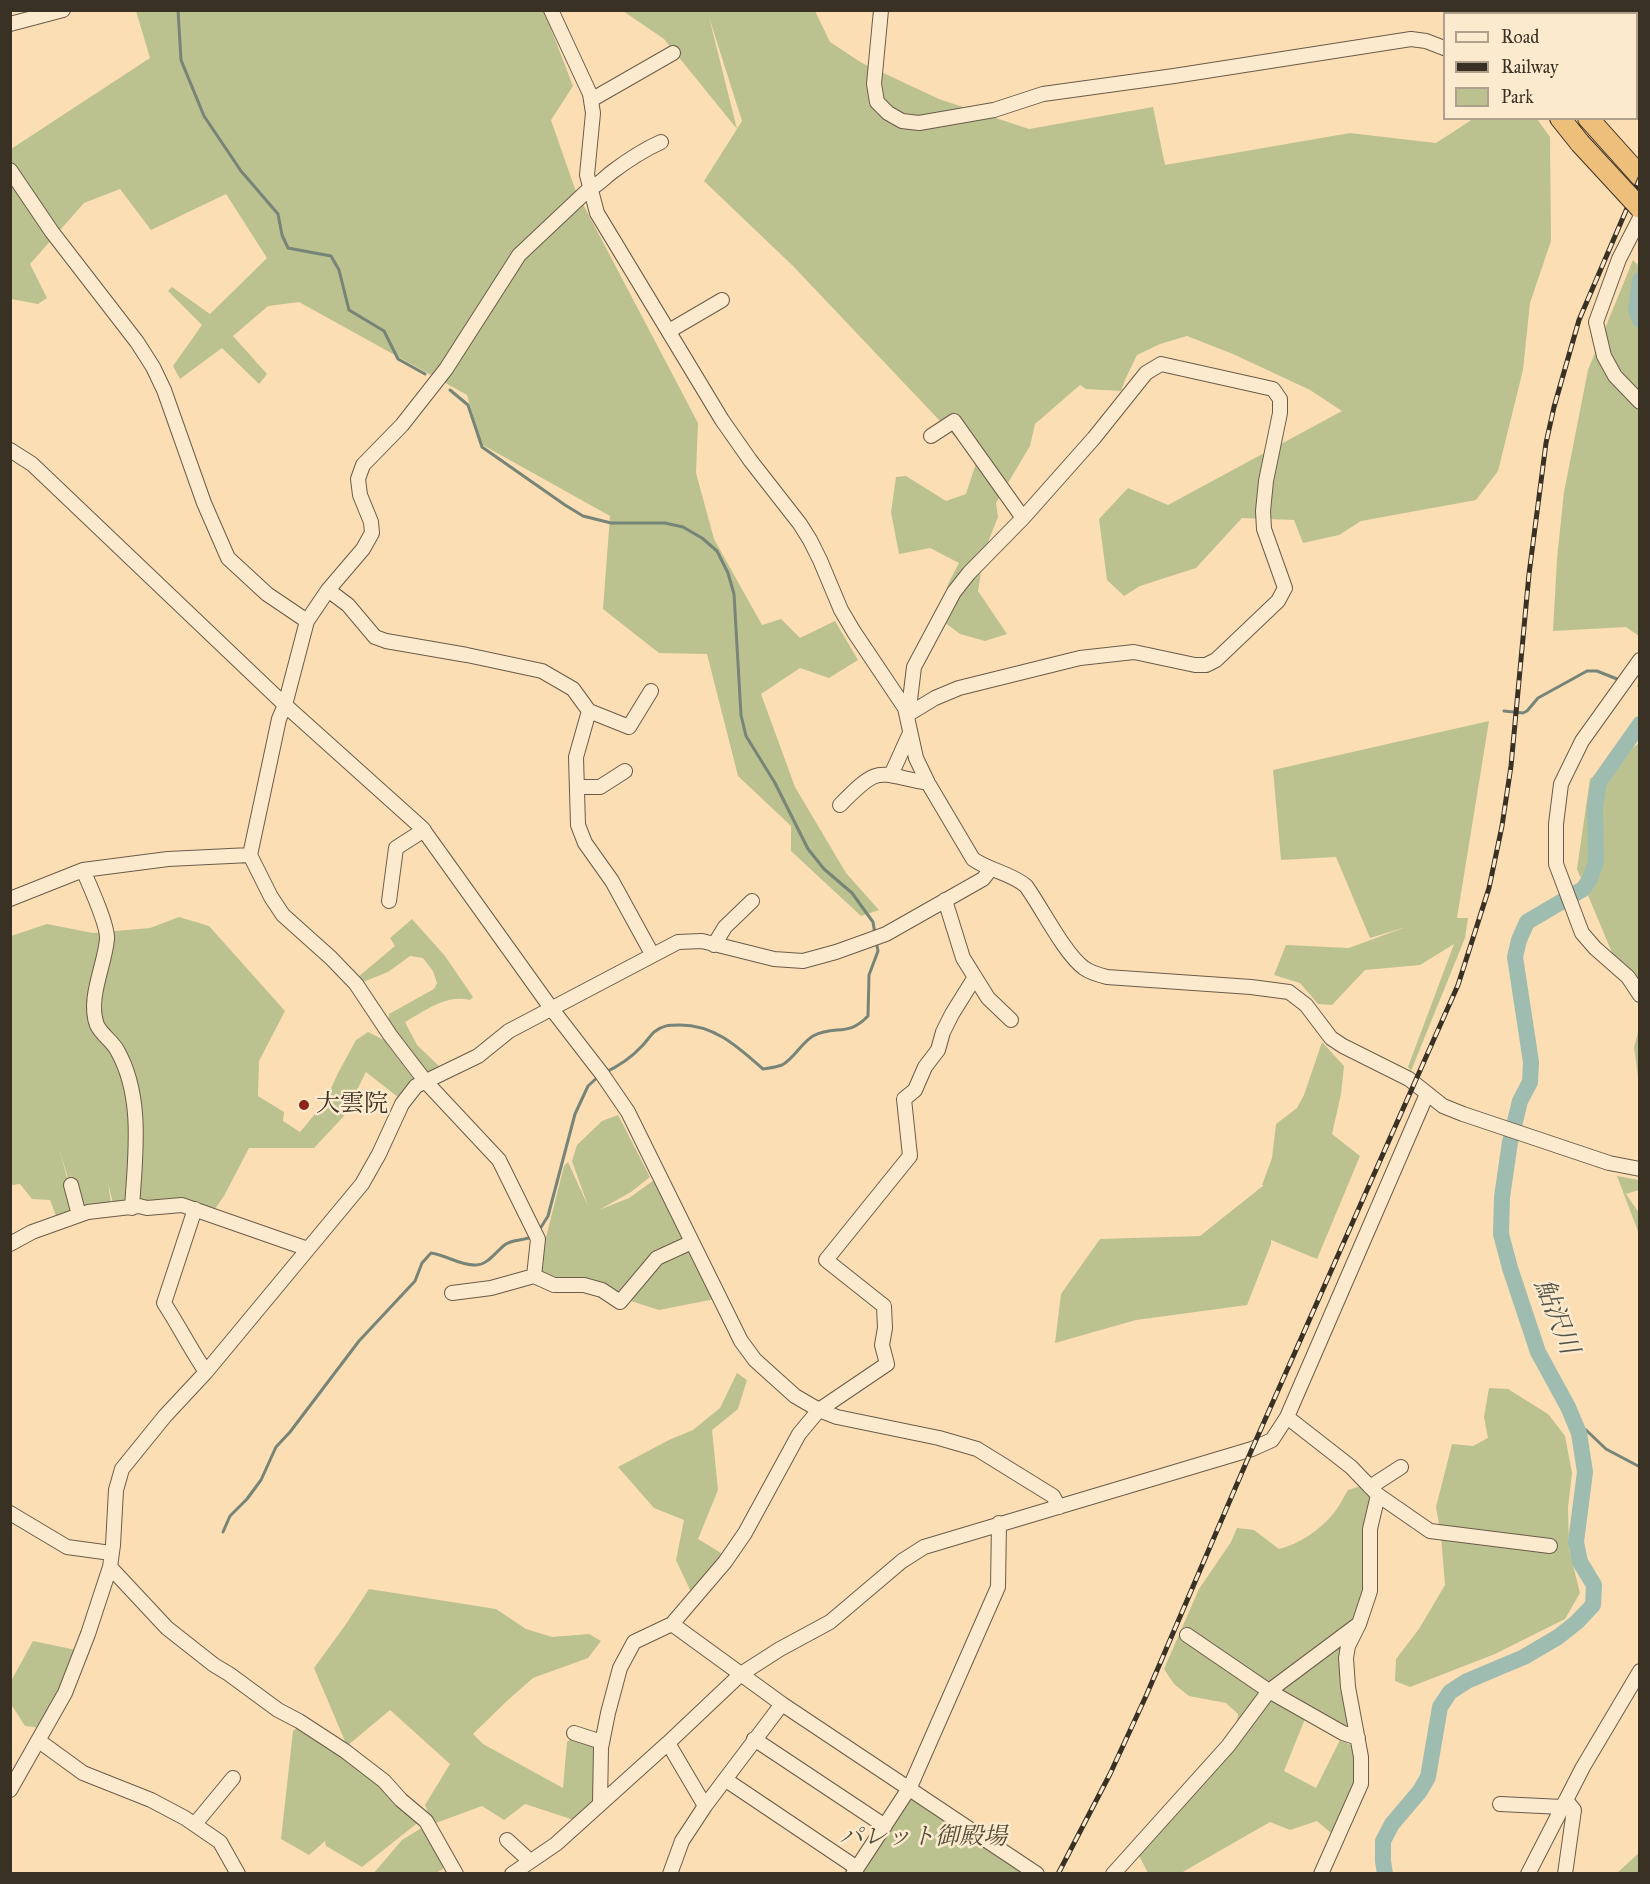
<!DOCTYPE html>
<meta charset="utf-8">
<style>
body{margin:0}
#map{position:relative;width:1650px;height:1884px;overflow:hidden;background:#fbdeb4;font-family:"IM FELL Great Primer",serif}
canvas{display:block}
.frame{position:absolute;inset:0;border:12px solid #3a3125;pointer-events:none}
.legend{position:absolute;left:1443px;top:12px;width:195px;height:108px;box-sizing:border-box;background:#fceace;border:2px solid #aea08a;margin:0;padding:8px 10px;list-style:none;font-size:18px;color:#3a3125}
.legend li{display:flex;align-items:center;gap:12px;height:30px}
.legend b{width:30px;border:2px solid #aea08a}
</style>
<div id="map">
<canvas width="1650" height="1884"></canvas>
<div class="frame"></div>
<ul class="legend">
<li><b style="height:8px;background:#fceace"></b>Road</li>
<li><b style="height:8px;background:#3a3125"></b>Railway</li>
<li><b style="height:16px;background:#bbc290"></b>Park</li>
</ul>
</div>
<script>
const g = document.querySelector('canvas').getContext('2d');
g.lineJoin = 'round';
function paint(path, color) { g.fillStyle = color; g.fill(path, 'evenodd'); }
function trace(path, color, width, dash) { g.strokeStyle = color; g.lineWidth = width; g.lineCap = dash ? 'butt' : 'round'; g.setLineDash(dash || []); g.stroke(path); }
function label(font, color, halo, rows, align = 'center') {
  g.font = font + ' "IM FELL Great Primer","Noto Serif JP",serif'; g.lineWidth = 5; g.setLineDash([]); g.textBaseline = 'middle'; g.strokeStyle = halo; g.fillStyle = color; for (const [text, x, y, turn = 0] of rows) {
    g.save(); g.translate(x, y); g.rotate((+turn || 0) * Math.PI / 180); g.textAlign = isNaN(turn) ? turn : align; if (halo) g.strokeText(text, 0, 0); g.fillText(text, 0, 0); g.restore();
  }
}
const green = new Path2D(`
 M136 11H544L573 86 551 120 575 189 698 423 696 473 714 539 762 625 781 619 800 638 835 621 858 660 829 678 800 668 761 694 795 787 846 873 879 910 861 916 791 851V826L738 776 707 654 659 653 603 609 610 516 481 444 467 395 299 302 268 306 233 336 267 374 259 384 222 348 180 379 173 366 202 325 168 291 172 287 210 314 267 258 226 194 151 230 120 189 84 203 30 264 47 298 38 304 11 299V149L150 58Z
 M623 11H815L830 42 862 63 939 99 1029 129 1153 107 1165 165 1350 133 1436 143 1473 119H1537L1550 137 1551 241 1530 303 1523 370 1498 471 1476 500 1361 521 1339 535 1303 543 1294 520 1242 518 1196 568 1140 586 1124 596 1107 580 1099 519 1128 488 1168 505 1342 411 1310 390 1233 354 1187 336 1160 344 1137 355 1125 380 1121 391 1086 389 1080 385 1035 424 1030 446 996 503 998 517 984 552 978 591 1007 634 985 641 960 634 940 619 948 584 959 563 930 548 899 554 891 512 896 477 906 476 946 501 966 494 977 460 793 266 704 181 737 129 664 39ZM709 17 742 121 737 129Z
 M1633 260 1640 267 1639 636 1626 627 1553 631 1557 559 1564 492 1588 370Z
 M1489 721 1457 918H1468L1465 938 1411 1071 1408 1067 1454 944 1420 965 1365 970 1332 1005 1318 1004 1300 983 1274 975 1286 945 1349 948 1406 927 1370 938 1336 857 1281 860 1273 770Z
 M1639 743V997L1613 955 1577 869 1590 779Z
 M179 917 209 926 285 1011 259 1061 258 1096 284 1112 283 1121 300 1132 325 1102 338 1073 356 1040 368 1032 384 1040 418 1085 403 1101 366 1072 344 1116 314 1148H249L224 1196 212 1213 114 1207 108 1183 112 1209 79 1215 59 1148 77 1215 58 1221 50 1200 32 1199 20 1184 11 1185V936L47 924 93 933 150 928Z
 M412 919 445 956 473 997 470 1000C446 994 425 1011 405 1022L417 1045 442 1069 422 1077 388 1024 389 1014 434 989 437 983 433 971 423 958 410 956 388 972 363 982 358 977 395 946 390 938Z
 M1639 1029V1084L1634 1047Z
 M1322 1042 1344 1066 1341 1094 1332 1134 1360 1156 1317 1259 1271 1240V1244L1247 1305 1136 1320 1055 1343 1061 1294 1100 1239 1200 1236 1264 1185H1262L1272 1158 1276 1124 1297 1108 1304 1095Z
 M618 1115 650 1177 631 1192 599 1210 629 1198 657 1178 715 1299 659 1310 615 1296 536 1277 564 1166 568 1162 588 1206 572 1161 577 1145 602 1121Z
 M1617 1176 1639 1180V1190L1626 1194 1639 1213V1234Z
 M737 1373 747 1380 738 1409 712 1430 718 1490 698 1539 726 1556 692 1594 676 1560 684 1520 654 1508 618 1467 669 1440 693 1430 720 1408Z
 M1489 1388 1508 1389 1548 1414 1565 1436 1572 1473 1568 1507 1569 1549 1580 1593 1565 1619 1495 1654 1410 1687 1395 1681 1396 1659 1419 1629 1445 1585 1441 1536 1436 1507 1452 1444 1473 1446 1488 1438 1484 1417Z
 M1361 1486 1373 1498 1367 1581 1352 1629 1338 1658 1348 1728 1309 1709 1284 1771 1316 1788 1340 1740 1356 1747 1357 1791 1331 1833 1317 1821 1290 1830 1270 1822 1181 1873H1148L1137 1852 1232 1750 1238 1714 1226 1703 1189 1696 1174 1684 1164 1669 1199 1589 1231 1542 1237 1528 1254 1530 1279 1549C1299 1544 1320 1530 1333 1514 1339 1507 1343 1498 1348 1490Z
 M369 1589 496 1609 526 1629 552 1637 589 1634 601 1641 588 1658 533 1678 508 1700 473 1734 483 1744 563 1788 567 1742 579 1733 598 1739 595 1799 577 1821 525 1804 504 1820 482 1806 433 1824 425 1805 450 1764 390 1710 347 1746 314 1668 344 1627Z
 M33 1641 76 1650 41 1728 25 1726 11 1704 10 1683Z
 M300 1726 367 1776 420 1821 362 1867 326 1846 325 1841 309 1855 281 1839 293 1731Z
 M912 1789 1027 1864 1021 1873 858 1874Z
 M428 1824 446 1842 443 1869 436 1873 373 1874 402 1840Z
 M1639 1853V1873H1617Z`);
const stream = new Path2D(`
 M178 10 181 60 204 116 241 171 278 214 282 235 288 248 331 256 339 270 349 310 384 331 398 359 425 374
 M450 390 468 405 482 447 565 505 583 516 611 523H665L683 527 702 538 717 551 728 573 734 594 741 715 746 736 775 783 808 849 824 869 852 893 873 922 875 934
 M1639 686 1640 687
 M1504 711 1523 713 1527 711 1538 698 1587 671H1597L1617 679
 M604 1073C619 1066 631 1058 642 1046 646 1042 650 1036 654 1032 663 1025 669 1025 680 1025 715 1025 738 1047 763 1069 769 1068 777 1067 782 1065 794 1059 801 1043 813 1036 836 1024 847 1038 868 1016L869 975 878 951 876 941
 M538 1232 548 1216 575 1114 588 1086 599 1076
 M1576 1426 1586 1430 1606 1449 1640 1467
 M223 1532 230 1516 247 1499 261 1480 276 1447 290 1432 359 1341 415 1281 422 1263 431 1253C447 1255 460 1266 476 1265 488 1265 497 1250 506 1244 514 1239 525 1241 533 1236`);
const river = new Path2D(`
 M1640 280 1636 310 1640 320
 M1385 1874 1383 1861V1841L1392 1824 1420 1791 1428 1777 1440 1707 1450 1692 1467 1681 1524 1657 1558 1637 1577 1622 1593 1605 1594 1585 1580 1562 1576 1542 1585 1472 1579 1433 1568 1407 1538 1352 1510 1268 1501 1234 1502 1197 1510 1142 1520 1101 1530 1082 1531 1062 1515 957 1519 940 1527 922 1583 889 1590 879 1596 862 1595 806 1599 782 1640 724`);
const minor = new Path2D(`
 M551 10 590 94 593 113 587 175 597 213 722 420 750 460 800 524 810 540 820 560 841 610 854 632 905 708 916 758 928 783 973 859C990 871 1011 873 1026 886 1042 908 1064 953 1084 968 1091 973 1099 975 1107 977L1251 987 1289 992 1306 1005 1331 1038 1343 1046 1409 1079 1443 1106 1463 1114 1609 1163 1640 1169
 M881 10 874 84 877 102 888 113 902 121 919 123 994 110 1043 94 1174 76 1411 39 1426 41 1444 48
 M1540 12 1543 10
 M10 24 63 10
 M591 100 673 53
 M10 170 52 232 137 342 153 367 164 390 204 503 228 558 267 594 307 621
 M1640 218 1619 259 1596 322 1604 356 1615 376 1640 402
 M669 331 722 300
 M931 436 954 421 1023 518
 M10 450 32 464 285 705 422 828 551 1008 602 1074 628 1112 741 1341 755 1360 795 1396 819 1410 837 1417 939 1438 977 1449 1053 1496 1059 1507
 M328 590 348 605 375 637 386 641 467 655 542 671 573 689 589 711 576 757 578 825 585 843 612 881 652 954
 M1640 660 1582 741 1561 784 1556 824V864L1582 933 1595 948 1628 977 1640 995
 M905 708 910 700 914 667 954 592 969 573 1023 518 1094 438 1146 373 1161 364 1273 389 1280 399V413L1266 481 1263 511 1264 529 1285 588 1278 601 1216 660 1206 665H1195L1134 652 1080 658 959 688 935 698 907 715
 M589 711 629 727 651 691
 M891 775 910 733
 M577 787H600L625 771
 M840 805C881 763 876 774 928 783
 M83 870C89 884 108 925 107 939 105 965 87 999 97 1025 101 1034 112 1041 117 1050 144 1097 135 1157 132 1208
 M10 899 83 870 168 859 250 855
 M945 900 963 958 988 998 1011 1020
 M389 901 396 848 424 830
 M714 945 725 927 752 901
 M71 1185 79 1215
 M195 1209 164 1303C179 1326 191 1350 206 1372
 M10 1244 32 1232 88 1212 139 1206 147 1208 182 1205 308 1249
 M534 1276 554 1285H584L602 1290 620 1302 657 1258 692 1242
 M452 1293 491 1288 534 1276 538 1239 499 1160 426 1082 390 1035 356 984 331 958 283 915 271 897 250 855 253 841 279 719 285 705 307 621 328 590 363 549 372 533 371 522 360 495 358 479 363 465 402 425 446 369 519 255 589 189C599 185 604 178 612 172 628 160 643 150 661 142
 M1287 1417 1351 1467 1378 1495 1370 1529V1591L1359 1624 1348 1646 1346 1658 1348 1687 1361 1757V1784L1321 1874
 M1370 1487 1401 1467
 M1378 1495 1430 1531 1550 1546
 M10 1513 67 1547 111 1553
 M110 1567 167 1628 214 1665 229 1674 278 1710 299 1721 345 1751 384 1781 401 1800 426 1821 456 1874
 M672 1624 782 1704 1037 1874
 M1187 1635 1269 1691 1343 1733 1358 1738
 M574 1733 602 1742
 M754 1739 885 1826
 M39 1741 83 1773 151 1800 185 1818 220 1842 238 1874
 M668 1743 705 1806
 M726 1780 857 1868
 M10 1790 65 1693 88 1634 110 1567 113 1545 116 1490 122 1469 165 1416 206 1372 362 1184 379 1154 402 1104 416 1086 478 1056 509 1031 678 942 702 941 774 959 803 961 836 952 886 934 983 879 991 869
 M600 1803 601 1748 608 1713 620 1668 634 1642 672 1624 725 1562 745 1533 799 1434 819 1410 887 1364 882 1345 885 1328 884 1306 826 1260 910 1156 904 1099 915 1090 925 1067 938 1050 943 1032 952 1014 975 977
 M1500 1804 1562 1807
 M195 1824 233 1778
 M507 1840 530 1861
 M512 1874 556 1844 668 1743 741 1674 780 1649 830 1622 902 1561 924 1547 1252 1449 1272 1440 1287 1417 1427 1094
 M670 1874 682 1841 705 1806 782 1704
 M853 1874 910 1787 998 1587 999 1523
 M1113 1874 1228 1746 1269 1691 1356 1626
 M1528 1874 1583 1767 1640 1671
 M1565 1874 1574 1810 1566 1800`);
const highway = new Path2D(`
 M1457 10 1460 14
 M1474 10 1476 14
 M1500 10 1503 14
 M1526 10 1528 14
 M1560 118 1580 143
 M1588 118 1640 176`);
const rail = new Path2D(`
 M1058 1874 1110 1774 1146 1696 1252 1449 1458 985 1489 888 1502 826 1511 766 1529 574 1546 443 1554 407 1579 320 1640 178`);
const highwayBridge = new Path2D(`
 M1580 143 1640 208`);
const markers = [
 [304,1105,6,"#8f2418"]
];
const poiNames = [
 ["大雲院",316,1105]
];
const parkNames = [
 ["パレット御殿場",923,1838]
];
const waterNames = [
 ["鮎沢川",1555,1317,69]
];
paint(green, '#bbc290');
trace(stream, '#778478', 3);
trace(river, '#9fbcb0', 16);
trace(minor, '#6a5c49', 16);
trace(highway, '#3a3125', 22);
trace(minor, '#fceace', 14);
trace(highway, '#eebf7a', 20);
trace(rail, '#3a3125', 5);
trace(rail, '#fceace', 3, [9]);
trace(highwayBridge, '#3a3125', 22, []);
trace(highwayBridge, '#eebf7a', 20);
for (const [x, y, r, color] of markers) { const dot = new Path2D(); dot.arc(x, y, r, 0, 2 * Math.PI); g.fillStyle = color; g.fill(dot); trace(dot, '#fceace', 2); }
label('24px', '#3a3125', '#fceace', poiNames, 'left');
label('italic 24px', '#544e3a', '#fceace', parkNames);
label('italic 26px', '#535448', '#fceace', waterNames);
</script>
